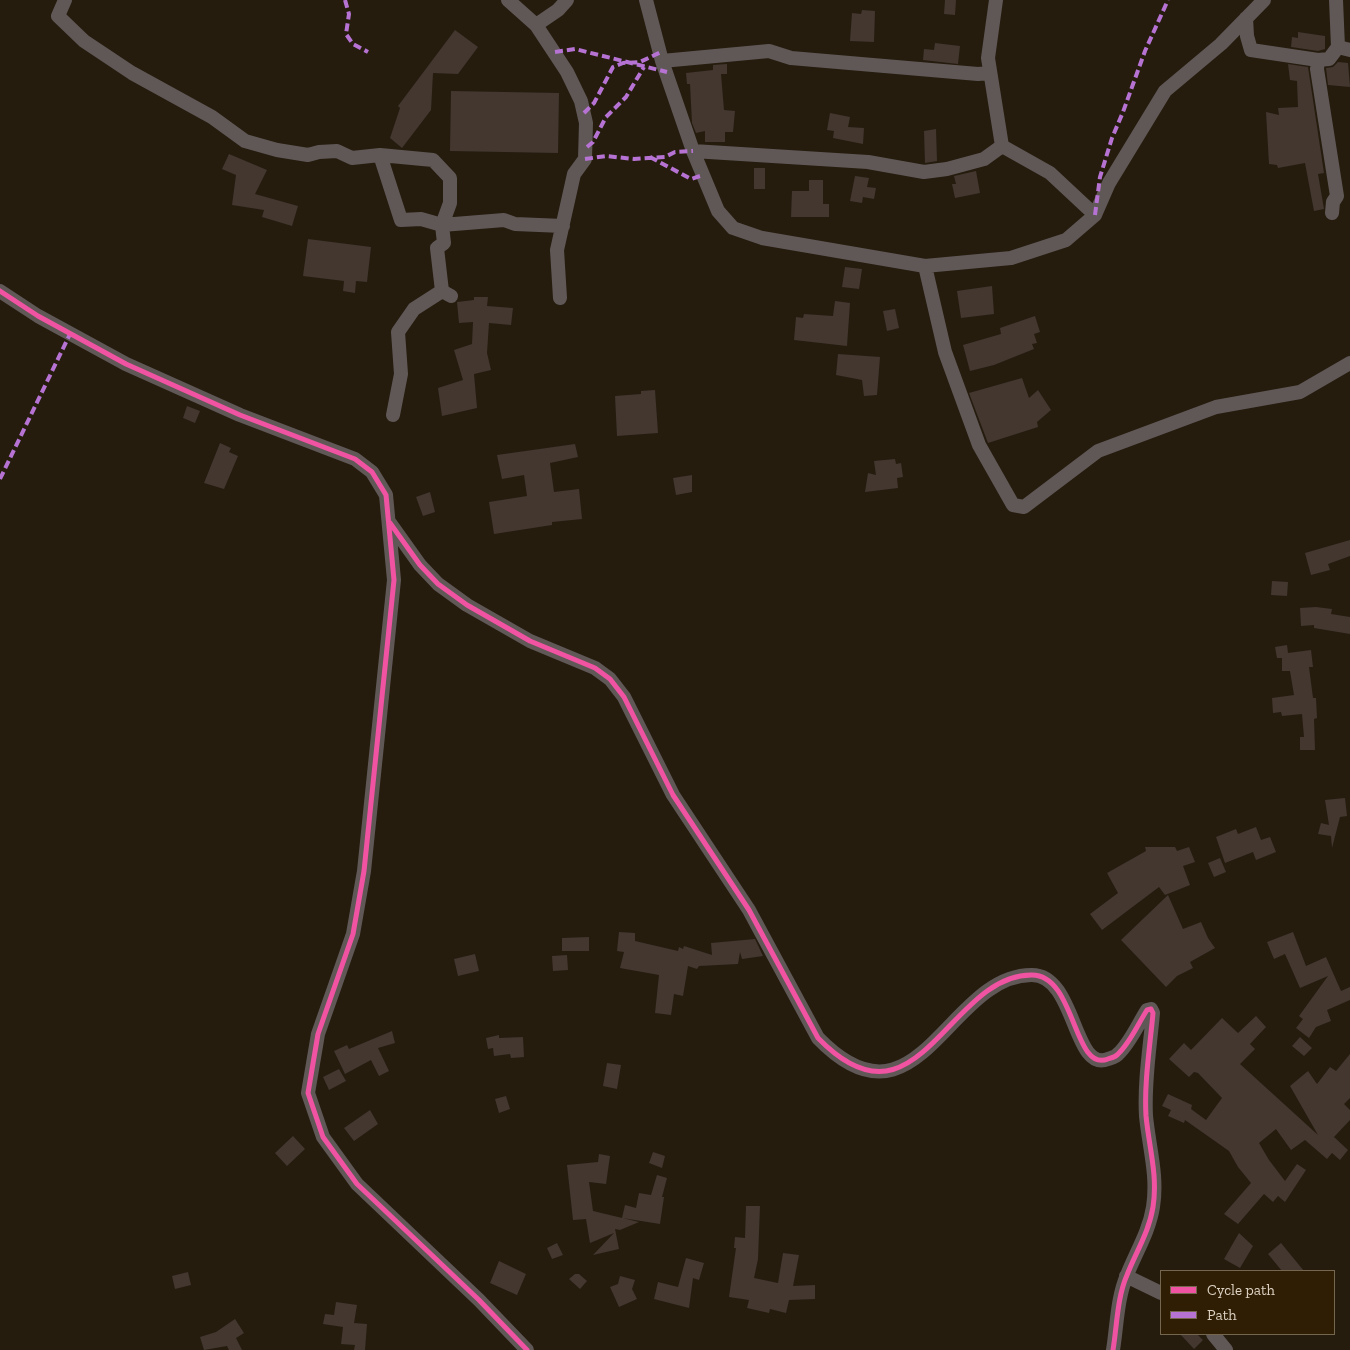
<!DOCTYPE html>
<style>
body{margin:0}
#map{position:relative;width:1350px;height:1350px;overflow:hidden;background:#251c0e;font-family:"Zilla Slab",serif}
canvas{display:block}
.legend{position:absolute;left:1160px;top:1270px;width:175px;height:65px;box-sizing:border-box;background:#2f1e04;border:1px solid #756650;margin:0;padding:6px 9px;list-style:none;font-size:15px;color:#ddd2c3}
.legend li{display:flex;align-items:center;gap:10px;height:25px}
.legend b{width:25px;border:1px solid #756650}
</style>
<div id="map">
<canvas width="1350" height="1350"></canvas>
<ul class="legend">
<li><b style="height:6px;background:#f153a3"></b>Cycle path</li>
<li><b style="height:6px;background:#b673d3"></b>Path</li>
</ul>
</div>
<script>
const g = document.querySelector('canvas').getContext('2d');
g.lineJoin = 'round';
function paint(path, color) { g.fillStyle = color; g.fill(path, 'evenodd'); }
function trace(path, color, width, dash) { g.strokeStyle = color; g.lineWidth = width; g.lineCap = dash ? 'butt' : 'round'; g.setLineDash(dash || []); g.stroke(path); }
const building = new Path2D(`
 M945 0H956L955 15 944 14Z
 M862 10 875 11 874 42 850 41 852 13 861 14Z
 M455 30 478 47 458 74 433 73 431 110 402 148 390 138 400 108 398 106Z
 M1298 32 1325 36V49L1318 51 1291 47 1292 37 1298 38Z
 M935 43 960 46 958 64 923 60 924 49 934 50Z
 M1338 62 1348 63 1350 87 1328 85 1326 68 1333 67Z
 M727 64V74H721L724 110 735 111 733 132H725V142H705V131L696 133 692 123 690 84H687L686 73 713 70V65Z
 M1288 64 1308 67 1324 173 1318 174 1324 209 1314 211 1305 163 1278 168 1277 165 1269 164 1266 112 1279 115 1278 108 1298 107 1297 81 1290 80Z
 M451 91 559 93 558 153 450 151Z
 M830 113 850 117 848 127 864 128 863 144 833 138 834 131 827 130Z
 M936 129 937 161 925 163 924 131Z
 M229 154 267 170 255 194 298 206 292 226 262 217 264 210 232 205 236 175 222 169Z
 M754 168H765V189H754Z
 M976 171 980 193 955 198 952 184H956L954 176Z
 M855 176 869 178 867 187 876 188 874 199 863 197 862 203 850 201Z
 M809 180H823V204H829V217H791L792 191H809Z
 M308 239 371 247 367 282 356 281 355 293 343 291 344 281 303 276Z
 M845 267 862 269 859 289 842 287Z
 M992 286 994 314 961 318 957 291Z
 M474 297H488L487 306 513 308 511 325 489 323 487 353 491 370 474 374 477 408 442 416 438 388 463 380 454 350 472 344 473 322 459 323 457 302 474 300Z
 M835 301 850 303 847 346 794 340 796 317 803 318 804 314 833 316Z
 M895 309 899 328 887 331 883 311Z
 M1035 316 1040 332 1034 334 1037 343 1032 344 1034 349 994 365 970 371 963 345 1001 334 1000 328Z
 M838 354 880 357 877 395 864 396 862 380 836 375Z
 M1022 378 1029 398 1038 390 1051 410 1037 422 1038 427 988 443 969 393Z
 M655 390 658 433 617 436 615 396 641 394V391Z
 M187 406 200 411 195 423 183 418Z
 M220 443 231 448 229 452 238 456 224 489 204 483Z
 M575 444 578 457 550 463 554 492 579 489 582 519 552 522V525L494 534 489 502 527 496 524 475 502 479 497 455Z
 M895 459 896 464 901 463 903 477 897 478 898 488 865 492 868 473 876 475 874 461Z
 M692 475V492L676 495 673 478Z
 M430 492 435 512 423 516 416 497Z
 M1350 540V556L1328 564 1330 570 1311 575 1305 553Z
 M1272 581 1288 582 1287 596 1271 595Z
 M1316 607 1332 609 1331 614 1350 617V634L1314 628V625L1301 626 1300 608Z
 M1287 645 1288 653 1311 650 1313 667H1309L1313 698H1316L1317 718 1314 719 1315 750H1300V737H1304L1302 714 1282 716 1281 712 1273 713 1272 698 1294 695 1290 671H1282V658H1277L1275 647Z
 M1345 798 1347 816 1340 817 1332 848 1331 836 1318 834 1321 823 1329 825 1325 800Z
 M1256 827 1261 840 1270 837 1276 852 1256 860 1253 852 1225 863 1216 837 1236 829 1238 834Z
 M1145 847H1175L1177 851 1189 847 1195 862 1183 866 1190 885 1165 895 1159 887 1102 930 1090 914 1118 893 1107 873 1146 851Z
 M1220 858 1226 872 1214 877 1208 863Z
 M1168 895 1183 929 1201 922 1208 938 1215 948 1190 962 1193 968 1177 976 1166 987 1121 940Z
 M619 932 635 933V941L678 951 679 947 683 949 684 946 712 955 711 943 755 939 763 956 742 959 740 952 738 964 699 966 697 969 688 966 683 996 674 994 671 1015 655 1013 659 975 620 968 624 952 617 951Z
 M1293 932 1306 966 1326 957 1341 991 1350 987V1000L1327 1010 1331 1021 1316 1027 1309 1038 1296 1028 1303 1019 1299 1016 1328 976 1300 988 1285 954 1274 959 1267 942Z
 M589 937V951H562V938Z
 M475 954 479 971 458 976 454 959Z
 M567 955 568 970 553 971 552 956Z
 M1256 1016 1266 1027 1250 1044 1255 1049 1240 1064 1318 1135 1290 1086 1308 1071 1317 1084 1330 1067 1336 1071 1350 1054V1098L1344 1104 1350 1110V1120L1334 1137 1348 1150 1340 1160 1332 1153 1327 1159 1305 1140 1291 1150 1276 1129 1259 1143 1269 1160 1285 1181 1297 1164 1306 1170 1285 1202 1278 1196 1273 1202 1264 1194 1238 1224 1224 1214 1251 1183 1238 1167 1229 1151 1185 1120 1184 1123 1168 1116 1171 1110 1162 1106 1168 1094 1192 1105 1191 1109 1206 1120 1222 1098 1198 1073 1194 1072 1189 1077 1169 1059 1184 1043 1191 1050 1222 1018 1238 1033Z
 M392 1031 395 1043 378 1048 389 1071 379 1076 371 1060 345 1074 334 1051 347 1045 349 1049Z
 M499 1035V1038L523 1037 524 1057 511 1058 510 1054 494 1056 493 1048 488 1049 486 1038Z
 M1300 1037 1312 1048 1304 1056 1292 1046Z
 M607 1063 621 1065 617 1089 603 1086Z
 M339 1069 346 1081 329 1090 323 1077Z
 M506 1096 510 1109 499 1113 495 1099Z
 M370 1110 378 1124 354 1141 344 1128Z
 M293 1136 305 1149 287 1166 275 1153Z
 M653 1152 665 1156 662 1168 649 1163Z
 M599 1154 610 1156 606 1184 589 1182 593 1211 639 1222 620 1230 615 1229 619 1249 593 1255 614 1233 590 1243 586 1219 573 1220 567 1165 598 1162Z
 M657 1175 667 1178 662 1197H664L660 1224 622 1218 625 1205 636 1208 639 1193 651 1195Z
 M746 1206H760L758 1259 754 1278 778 1283 783 1253 799 1255 793 1286 815 1285V1299L789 1300 786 1313 770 1309 769 1313 747 1308 749 1300 729 1297 736 1248H734L735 1237 745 1238Z
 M1239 1233 1253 1246 1240 1268 1224 1259Z
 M557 1243 563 1255 552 1259 547 1248Z
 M1281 1243 1304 1271H1282L1268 1254Z
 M686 1258 704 1263 699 1280 693 1278 689 1308 654 1299 658 1282 678 1287Z
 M499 1261 526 1274 517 1295 490 1283Z
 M188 1272 191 1285 175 1289 172 1276Z
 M575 1274H579L587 1281 580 1289 569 1279Z
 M620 1276 635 1280 632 1289 637 1299 619 1307 610 1287 618 1284Z
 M336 1302 357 1305 354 1323 367 1324 365 1350H354L355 1345 341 1344 343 1327 323 1324 325 1314 334 1315Z
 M235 1319 244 1333 236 1338 242 1350H229L227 1346 204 1350 200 1337 216 1332Z
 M1180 1334H1197L1203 1340 1194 1349Z`);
const minor = new Path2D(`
 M65 0 58 16 84 41 132 73 212 117 245 141 277 150 308 155 319 152 337 151 352 158 380 155 401 220 421 219 442 225 504 220 515 224 563 226
 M508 0 536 25
 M646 0 662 61 693 151 718 211 733 228 762 238 925 266 1011 258 1066 240 1095 215 1109 183 1165 91 1221 44 1264 0
 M996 0 988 58 1002 146 1050 173 1095 215
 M1336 0 1338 47 1350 50
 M1246 18 1247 36 1251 50 1318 60 1329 59 1338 47
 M1318 60 1317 69 1337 196 1333 202 1332 213
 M662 61 769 51 791 58 978 74 990 73
 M693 151 868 162 924 172 947 169 984 159 1002 146
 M380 155 433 160 450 178V203L442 225 444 243 437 248 442 291 451 296
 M925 266 945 352 979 445 1013 505 1024 507 1098 451 1216 407 1300 392 1350 363
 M0 291 38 316 126 364 240 415 355 459 372 472 386 495 394 580 364 871 353 934 318 1034 308 1093 323 1137 357 1184 479 1300 527 1350
 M560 298 557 250 574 174 585 159 586 123 581 101 567 72 536 25 558 10 567 0
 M393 415 401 374 398 332 414 309 442 291
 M390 523 420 565 438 584 467 605 530 641 595 668 610 679 624 697 673 795 749 910 818 1038C918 1141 948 974 1032 975 1076 975 1073 1073 1108 1059 1111 1058 1116 1057 1118 1054 1130 1043 1138 1024 1147 1010L1151 1009 1153 1013C1150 1047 1144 1082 1146 1116 1149 1147 1158 1176 1153 1207 1149 1232 1136 1252 1127 1275 1117 1298 1117 1326 1113 1350
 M1126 1276 1161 1293
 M1213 1334 1226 1350`);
const quiet = new Path2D(`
 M345 0 349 14 346 34 353 44 368 52
 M555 52 575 49 667 72
 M584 113 594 103 613 67 623 63 640 62 661 52
 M587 147 593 142 606 117 626 97 644 67
 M650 157 691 179 703 175
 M585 159 606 156 634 159 665 157 675 152 693 151
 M1095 215 1100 177 1112 138 1123 112 1145 51 1168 0
 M0 479 70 334`);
const cycleway = new Path2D(`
 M0 291 38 316 126 364 240 415 355 459 372 472 386 495 394 580 364 871 353 934 318 1034 308 1093 323 1137 357 1184 479 1300 527 1350
 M390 523 420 565 438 584 467 605 530 641 595 668 610 679 624 697 673 795 749 910 818 1038C918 1141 948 974 1032 975 1076 975 1073 1073 1108 1059 1111 1058 1116 1057 1118 1054 1130 1043 1138 1024 1147 1010L1151 1009 1153 1013C1150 1047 1144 1082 1146 1116 1149 1147 1158 1176 1153 1207 1149 1232 1136 1252 1127 1275 1117 1298 1117 1326 1113 1350`);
paint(building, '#433730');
trace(minor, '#605857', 14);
trace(quiet, '#b673d3', 4, [8, 4]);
trace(cycleway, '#f153a3', 5);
</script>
